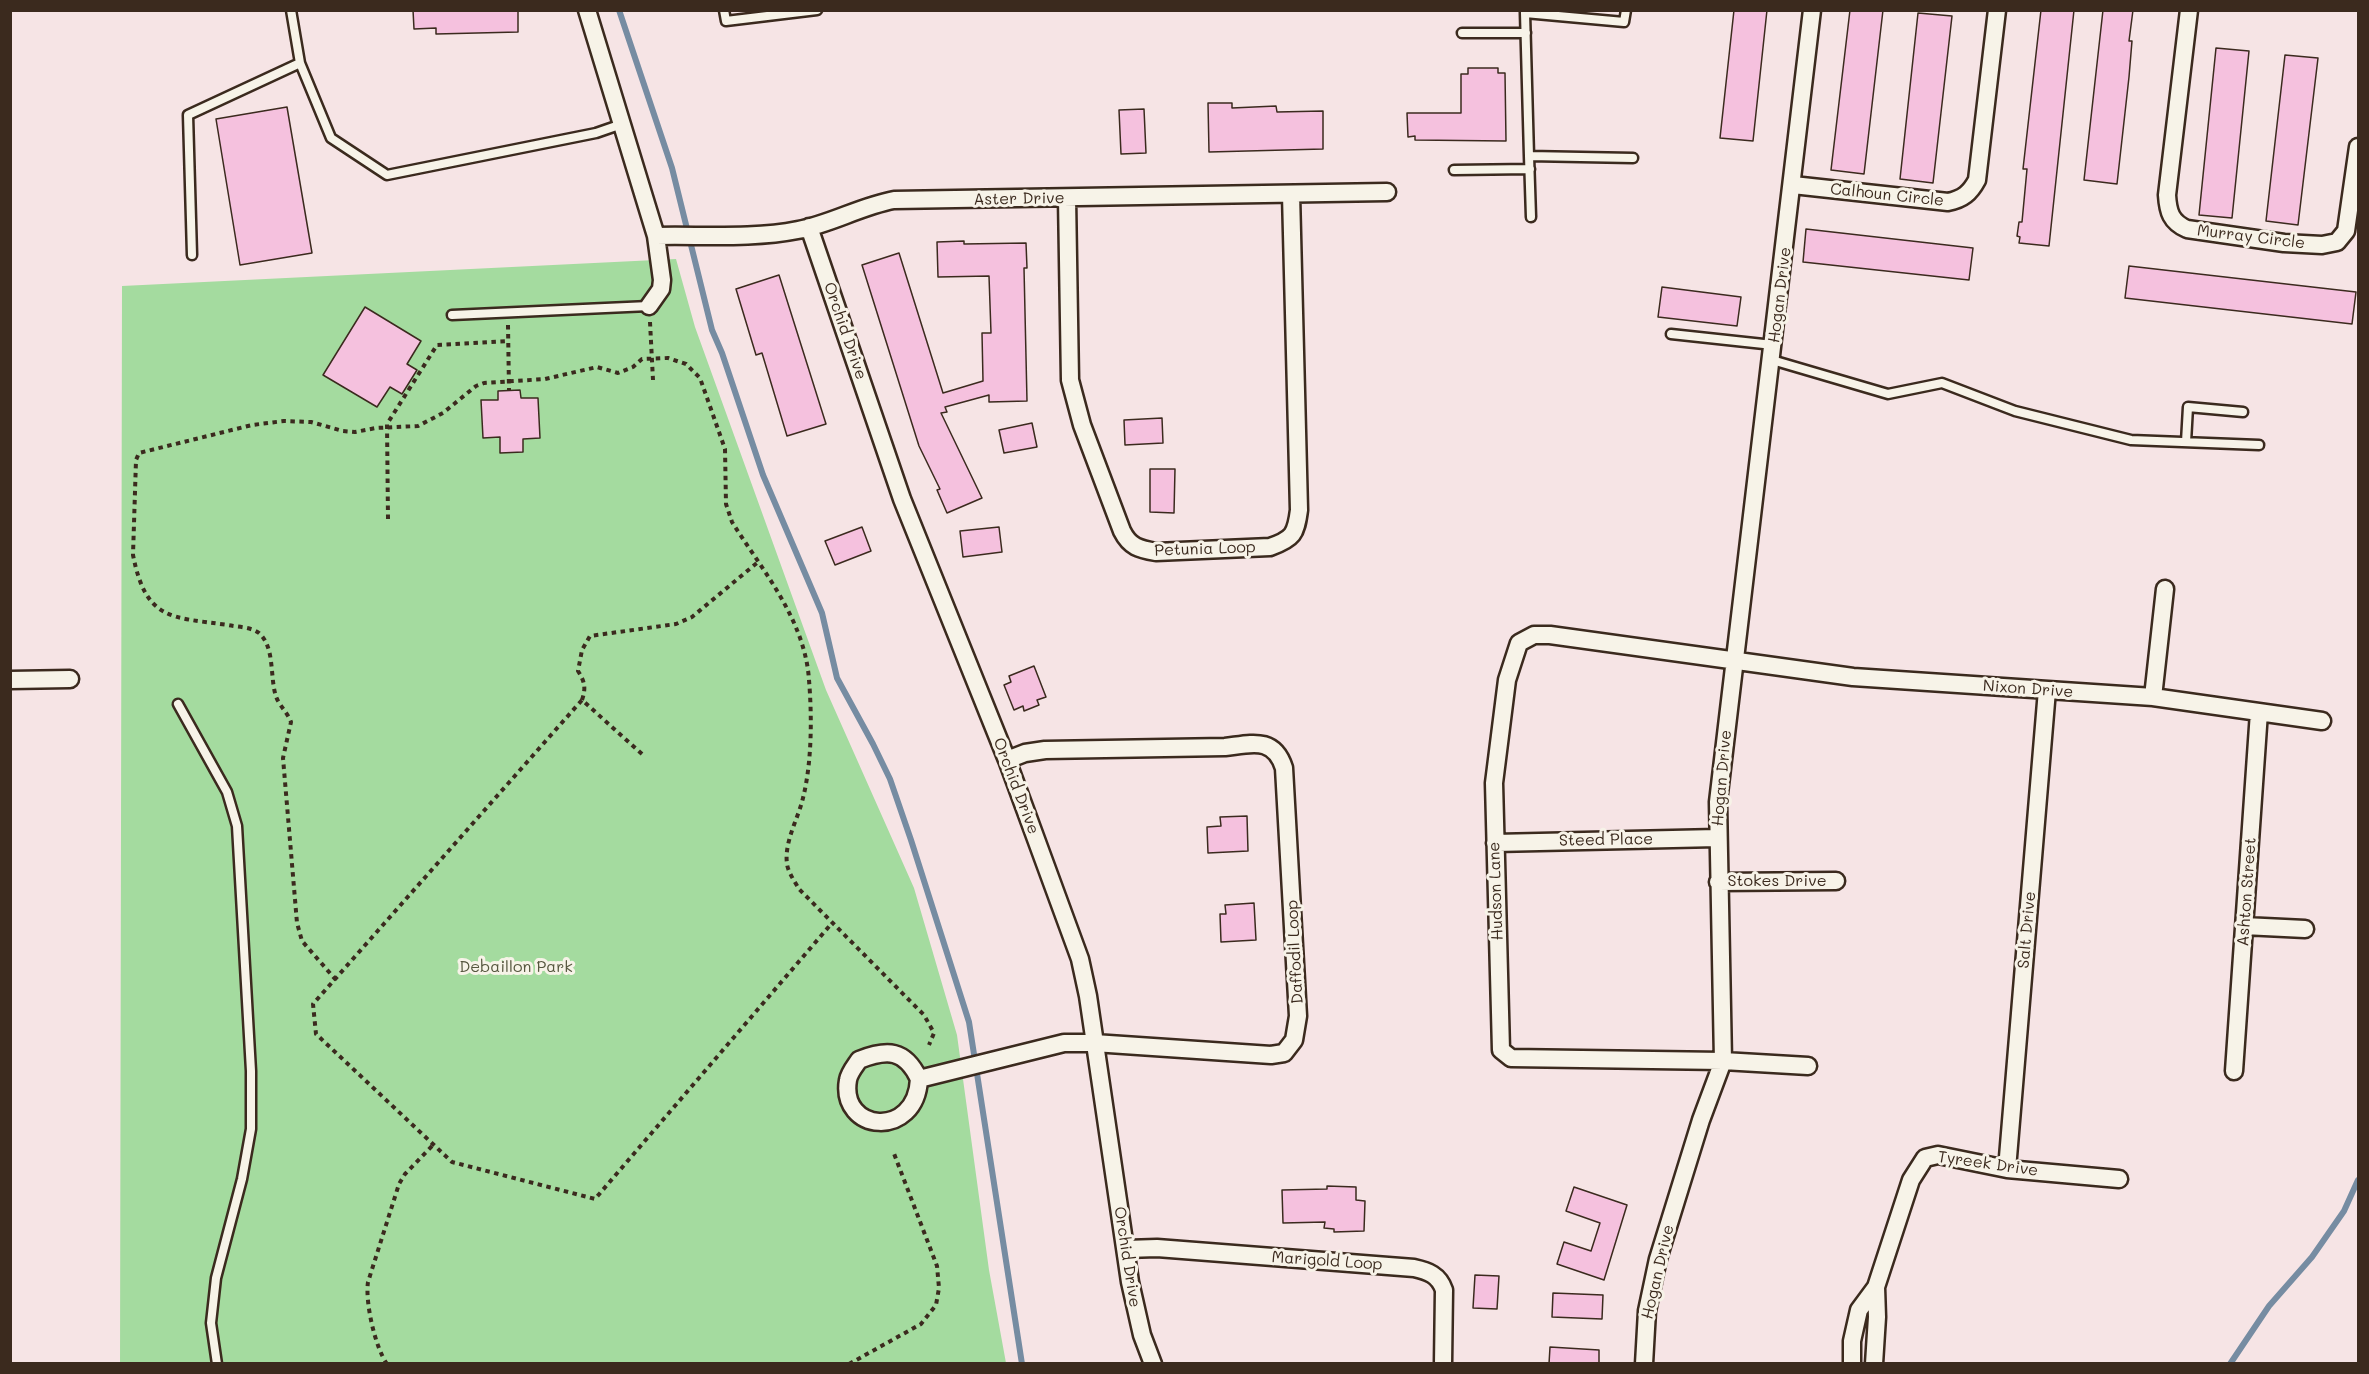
<!DOCTYPE html>
<style>
body{margin:0}
#map{position:relative;width:2369px;height:1374px;overflow:hidden;background:#f6e4e5;font-family:Mali,sans-serif}
canvas{display:block}
.frame{position:absolute;inset:0;border:12px solid #3b2a1e;pointer-events:none}
</style>
<div id="map">
<canvas width="2369" height="1374"></canvas>
<div class="frame"></div>
</div>
<script>
const g = document.querySelector('canvas').getContext('2d');
g.lineJoin = 'round';
function paint(path, color) { g.fillStyle = color; g.fill(path, 'evenodd'); }
function trace(path, color, width, dash) { g.strokeStyle = color; g.lineWidth = width; g.lineCap = dash ? 'butt' : 'round'; g.setLineDash(dash || []); g.stroke(path); }
function label(font, color, halo, rows, align = 'center') {
  g.font = font + ' Mali,sans-serif'; g.lineWidth = 6; g.setLineDash([]); g.textBaseline = 'middle'; g.strokeStyle = halo; g.fillStyle = color; for (const [text, x, y, turn = 0] of rows) {
    g.save(); g.translate(x, y); g.rotate((+turn || 0) * Math.PI / 180); g.textAlign = isNaN(turn) ? turn : align; if (halo) g.strokeText(text, 0, 0); g.fillText(text, 0, 0); g.restore();
  }
}
const green = new Path2D(`
 M676 259 695 327 826 690 914 888 957 1035 989 1270 1006 1363 120 1364 122 286Z`);
const stream = new Path2D(`
 M619 10 672 168 712 330 722 353 763 475 822 613 837 678 873 744 890 779 911 840 969 1022 1022 1364
 M2230 1364 2269 1306 2312 1257 2344 1211 2358 1180`);
const building = new Path2D(`
 M413 10H518V32L436 34V28L414 29Z
 M1734 10H1767L1753 141 1720 138Z
 M1850 10H1883L1864 174 1831 170Z
 M2041 10H2074L2049 246 2019 243 2020 237 2017 236 2019 222H2022L2027 169H2023Z
 M2103 10H2133L2129 41H2132L2129 77 2117 184 2084 180Z
 M1918 13 1952 16 1933 183 1900 179Z
 M2216 48 2249 51 2232 218 2199 215Z
 M2285 55 2318 58 2298 225 2266 221Z
 M1468 68H1498V73H1505L1506 141 1415 140V136L1408 137 1407 113H1461V74H1468Z
 M1208 103H1232V108L1276 106 1277 112 1323 111V149L1209 152Z
 M287 107 312 253 240 265 216 119Z
 M1144 109 1146 153 1121 154 1119 110Z
 M1806 229 1973 248 1969 280 1803 262Z
 M964 241V244L1026 243 1027 268H1024L1027 401 989 402V395L945 407 947 412 941 413 982 498 947 513 937 490 940 489 919 446 862 265 899 253 943 393 983 381 982 333H991L989 276 938 277 937 242Z
 M2129 266 2356 292 2352 324 2125 298Z
 M779 275 826 424 787 436 762 353 756 355 736 289Z
 M1662 287 1741 297 1737 326 1658 317Z
 M365 307 421 341 407 364 417 370 402 394 390 387 377 407 323 375Z
 M520 390 521 398H538L540 438 523 439V452L500 453V437L483 438 481 400H498V391Z
 M1162 418 1163 443 1125 445 1124 420Z
 M1032 423 1037 447 1004 453 999 430Z
 M1150 469H1175L1174 513 1150 512Z
 M862 527 871 551 835 565 825 541Z
 M999 527 1002 552 963 557 960 531Z
 M1034 666 1046 697 1037 700 1039 705 1024 711 1023 706 1014 710 1004 685 1011 682 1009 676Z
 M1247 816 1248 851 1208 853 1207 827 1221 826 1220 817Z
 M1254 903 1256 940 1221 942 1220 914H1226L1225 905Z
 M1327 1186 1356 1187V1200L1365 1201 1364 1231 1334 1232V1229L1324 1228 1325 1222 1283 1223 1282 1190 1327 1189Z
 M1574 1187 1627 1205 1604 1280 1557 1264 1564 1242 1591 1251 1600 1223 1566 1211Z
 M1475 1275 1499 1276 1497 1309 1473 1308Z
 M1553 1293 1603 1295 1602 1319 1552 1317Z
 M1550 1347 1599 1350V1364H1549Z`);
const path = new Path2D(`
 M650 322 653 380
 M508 325 509 390
 M388 519 387 424 437 345 508 341
 M582 700C586 688 585 682 578 671L582 650 590 636 676 624 692 617 758 562
 M642 754 582 700 313 1004 316 1034 452 1162 595 1199 832 923
 M336 980 302 941 297 923 283 758 291 722C288 714 281 707 277 699 269 680 276 648 259 633 251 627 238 627 228 625 171 617 146 621 133 555L136 460 139 453 252 425 284 421 311 422 343 431 355 432 376 428 418 426 443 413 476 386 484 383 545 379 597 367 618 373 633 367 642 359 668 358 686 364 700 378 725 449 726 504 732 522C763 571 805 620 809 680 812 716 812 762 803 798 798 819 784 842 787 864 788 872 795 882 799 889L924 1015 934 1033 929 1045
 M387 1364C375 1347 365 1302 368 1282L399 1184 405 1174 433 1145
 M849 1364 921 1324 936 1305 939 1288 937 1266 893 1151`);
const service = new Path2D(`
 M291 10 300 63 331 138 387 175 596 133 622 124
 M724 10 726 21 817 10
 M1525 10V13L1624 22 1626 10
 M1525 13 1529 156 1633 158
 M1462 33H1526
 M1529 156 1531 217
 M1454 170 1530 169
 M192 255 188 115 300 63
 M452 315 649 306
 M1671 334 1773 345
 M1772 360 1888 394 1942 383 2015 411 2131 440 2259 445
 M2186 442 2188 407 2243 412
 M178 704 227 792 237 826 251 1071V1129L242 1179 216 1278 211 1323 217 1364`);
const minor = new Path2D(`
 M587 10 656 236 662 280 661 289 649 306
 M2189 10 2167 195C2168 212 2171 222 2187 229L2284 243 2322 245 2337 242 2346 231 2358 147
 M1793 185 1948 202C1963 199 1970 193 1977 180L1997 10
 M1067 198 1070 380 1082 425 1122 531C1130 547 1139 549 1156 552L1270 547C1293 539 1296 534 1299 510L1291 194
 M809 227 902 499 1007 760 1080 959 1088 996 1130 1282 1142 1335 1153 1364
 M656 236C703 235 753 239 798 230 831 224 861 206 894 200L1387 192
 M10 680 70 679
 M2153 697 2165 589
 M1495 843 1717 838
 M1718 882 1836 881
 M2244 926 2305 929
 M1808 1066 1723 1061 1511 1058 1501 1050 1494 783 1507 680 1519 643 1534 635H1550L1853 677 2153 697 2322 721
 M2234 1071 2259 712
 M919 1079C916 1140 839 1132 848 1080 849 1073 855 1066 859 1060 887 1049 905 1049 919 1079L1064 1043H1094L1271 1055 1284 1053 1294 1040 1298 1016 1284 768C1274 736 1251 744 1225 747L1045 750 1025 753 1007 760
 M2007 1169 2047 690
 M1126 1249 1157 1248 1414 1268C1428 1271 1439 1275 1444 1290L1443 1364
 M1644 1364 1647 1311 1658 1259 1701 1120 1723 1061 1718 802 1812 10
 M1852 1364V1341L1859 1310 1876 1287 1911 1180 1925 1158 1938 1155 2007 1169 2119 1179
 M1874 1364 1877 1317 1876 1287`);
const streetNames = [
 ["Calhoun Circle",1887,195,6],
 ["Aster Drive",1019,199,-1],
 ["Murray Circle",2251,237,7],
 ["Hogan Drive",1780,295,-83],
 ["Orchid Drive",845,331,71],
 ["Petunia Loop",1205,549,-2],
 ["Nixon Drive",2028,689,4],
 ["Hogan Drive",1722,778,-85],
 ["Orchid Drive",1016,786,69],
 ["Steed Place",1606,840,-1],
 ["Stokes Drive",1777,881],
 ["Hudson Lane",1496,891,-92],
 ["Ashton Street",2247,892,-86],
 ["Salt Drive",2027,930,-85],
 ["Daffodil Loop",1295,952,-93],
 ["Tyreek Drive",1988,1164,8],
 ["Orchid Drive",1127,1257,81],
 ["Marigold Loop",1327,1261,4],
 ["Hogan Drive",1658,1272,-77]
];
const parkNames = [
 ["Debaillon Park",516,967]
];
paint(green, '#a4db9f');
trace(stream, '#768ca2', 6);
paint(building, '#f5c1de');
trace(building, '#3b2a1e', 1.5);
trace(service, '#3b2a1e', 13);
trace(minor, '#3b2a1e', 21);
trace(path, '#3b2a1e', 4, [4.5, 4.5]);
trace(service, '#f7f3e8', 8);
trace(minor, '#f7f3e8', 16);
label('16px', '#3b2a1e', '#f7f3e8', streetNames);
label('16px', '#55563e', '#f7f3e8', parkNames);
</script>
